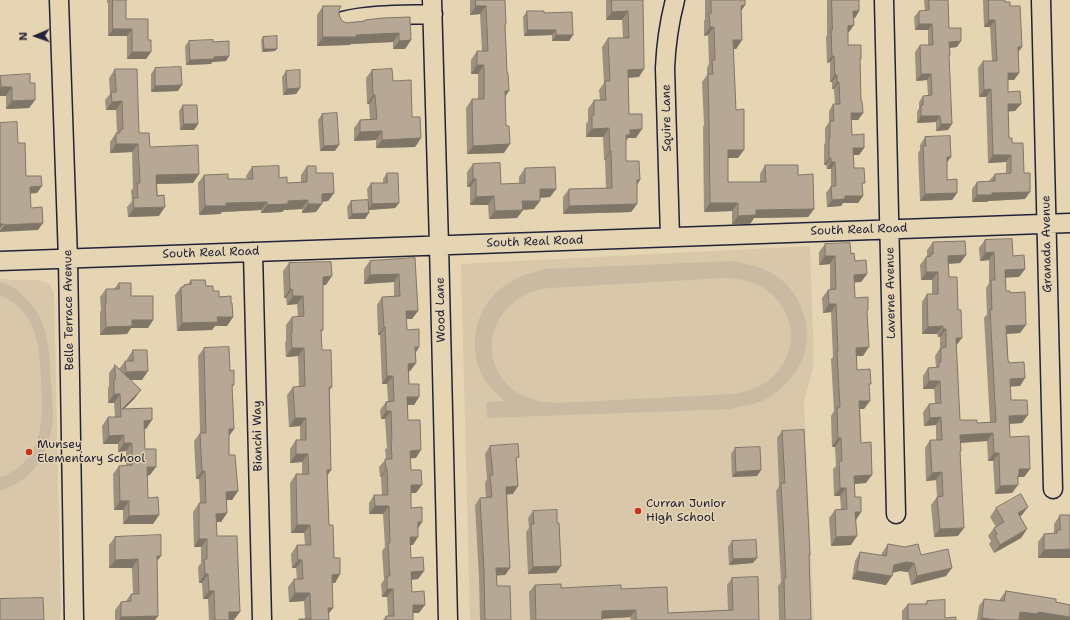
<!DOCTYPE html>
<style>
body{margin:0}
#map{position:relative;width:1070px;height:620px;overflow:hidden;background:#e6d5b2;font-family:"Shantell Sans",sans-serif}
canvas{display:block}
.north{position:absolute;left:16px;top:16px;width:40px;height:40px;-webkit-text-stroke:3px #e6d5b2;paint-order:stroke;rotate:268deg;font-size:11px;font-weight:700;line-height:16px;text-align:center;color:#22223b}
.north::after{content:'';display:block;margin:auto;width:14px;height:18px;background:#22223b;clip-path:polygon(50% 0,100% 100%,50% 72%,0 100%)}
</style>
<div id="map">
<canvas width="1070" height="620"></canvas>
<div class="north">N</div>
</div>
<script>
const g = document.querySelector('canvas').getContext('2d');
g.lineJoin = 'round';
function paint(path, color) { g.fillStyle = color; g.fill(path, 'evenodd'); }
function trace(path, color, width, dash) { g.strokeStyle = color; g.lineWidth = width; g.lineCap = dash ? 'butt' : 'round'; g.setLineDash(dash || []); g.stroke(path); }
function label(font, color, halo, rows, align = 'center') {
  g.font = font + ' "Shantell Sans",sans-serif'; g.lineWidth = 3; g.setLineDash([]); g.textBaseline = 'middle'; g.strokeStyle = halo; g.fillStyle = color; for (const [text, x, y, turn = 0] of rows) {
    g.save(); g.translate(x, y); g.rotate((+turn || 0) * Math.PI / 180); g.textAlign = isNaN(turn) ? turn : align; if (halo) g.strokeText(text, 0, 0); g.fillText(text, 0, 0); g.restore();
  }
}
const built = new Path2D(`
 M810 246 814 364 804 401 814 620H470L461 264Z
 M0 279 12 280H39L50 284 54 294 61 610 60 620H0Z`);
const green = new Path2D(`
 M732 261C747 264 761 266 775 275 790 284 801 301 805 319 807 329 808 341 805 352 799 373 781 393 760 402 751 405 742 406 733 408V409L487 418 486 402 504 401C495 392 486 384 481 373 468 344 476 309 500 289 506 285 512 281 518 278 526 273 536 272 545 269ZM726 278C738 279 751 280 762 287 787 303 799 333 785 360 780 369 773 378 765 383 755 389 744 392 733 394L557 403C540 402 524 399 511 388 479 359 489 312 527 294 534 290 542 289 550 288Z
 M0 282C9 284 17 289 23 296 50 320 49 350 51 383 52 395 53 408 53 419 50 451 33 483 0 490V477C7 475 14 471 19 467 45 445 42 412 41 381 40 361 40 342 31 324 25 310 13 301 0 295Z`);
const minor = new Path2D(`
 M59 0 68 259 74 620
 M432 0 439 245 448 620
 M884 0 896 514
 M1041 0 1053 489
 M343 21C372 14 403 15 433 14
 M670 237 665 68C666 44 669 23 675 0
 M253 252 262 620
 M0 261 1070 223`);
const wall = new Path2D(`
 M107 0H127L126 2V19L148 40 151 52 146 59H127V36H108V3H107Z
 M470 0H505V96L504 153 467 154 466 108 472 99H478V74H471V60L477 51H482L480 14 470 15Z
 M606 0H643L639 77 628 78 629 114 636 138H628L626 141V161L640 180 637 185V204L631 212 563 214V197L569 189 606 188 605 160H604L603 137H586V124L588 121V109L594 100H600L599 90 604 83 602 47 608 38H623L622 20H606Z
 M705 0H745V5L741 11 742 40 736 49H733L738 158H728V182H760V174L765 165 798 175 814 209 808 217 754 218 750 224H732V211L704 212 703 127 704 125 702 82 707 75V68L709 64 708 35 704 36V21L705 19Z
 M827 0H859V11L855 18H853L849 32H848V45L861 59 860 61 861 101 863 113 858 120H851L852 135 864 148 859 155H853L854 168 862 186 863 196 858 203H843L841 206 827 207 826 193 831 186V169H827L826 165H824V145L825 143V128L829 122V111L833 104H835L834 89H832V82H830V62L827 63 826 37 827 35Z
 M924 0H948L949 28 957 47 950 48 949 57 948 130 936 131V122L917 123V112L919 108V102L923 96H928L927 80 916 81 915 52 920 45H928V30H915L914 17 919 11H925Z
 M983 0H1005V2L1010 6 1018 52 1019 73 1014 80H1008V92L1021 104 1015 111H1008L1009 138 1012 143 1024 173 1025 199 988 201 987 202H972V189L977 182 989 181 995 174H1006V162L988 163 986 97H979L978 68 983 61H992L990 27H984Z
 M323 6 339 10V14L341 20 346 23 365 21V20L383 18 411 40 405 49H393V42L351 44 350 45 317 46V15Z
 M527 11 544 13 573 35 569 41H552V35L524 36 523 17Z
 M263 37 275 51 262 52 261 40Z
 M189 41 213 42 229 56 226 61 212 62 211 64 186 65 185 46Z
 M155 68 178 91 151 92V74Z
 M115 69 139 133 150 147 199 174 193 183 157 184 159 216 128 217 127 207 132 201 131 191 133 188 132 152 110 153V142L116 133H117L116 110H106L105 100 110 94 109 78Z
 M372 70 393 81 412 117 421 138 415 147 376 148V140L354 141V128L360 120 370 119 369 104H367L366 78Z
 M286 71 300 88 296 94 283 95 282 77Z
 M0 76 30 83 35 100 29 108 6 109V96H0Z
 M183 105 198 124 194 130H180L179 111Z
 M322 114 335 151H320L318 120Z
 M925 137 947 163V180L957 193 952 200 920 201 918 153 920 150V145Z
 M473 164 501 184H519V177L525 168 556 189 550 197 540 198 534 209 523 210 517 218 489 219 488 205H470V187H467V172Z
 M307 166 316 173 334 193 328 201 322 202 316 212 302 213V209L284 210 282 212 261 213V210L222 212 220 214 199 215 198 183 204 175 228 179H247L246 176 252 167 279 178 287 183 301 182V175Z
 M387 173 399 203 395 208 369 210 365 219H348L347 207 351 201 368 200 367 189 371 183H383V179Z
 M985 240 1013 256 1025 269 1019 277H1005L1006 291 1020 333 1007 334 1008 361 1025 378 1020 386H1010L1011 400 1022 423 1010 424V437L1030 469 1024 477H1018L1012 493 995 494 993 461H988L987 441 961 443 960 453 958 536 934 537 931 505 937 497 936 480 926 481 925 448 930 440H936V425L924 426 923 412 929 404 935 403 934 389H923V376L928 368 936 367 935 356 940 348V337H938L937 334H922V302L927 294H932V280H921L920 265 926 257H927V250L933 242 966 255 960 263 948 264 949 277 956 346 960 420 977 423 990 422 984 318 987 314 986 288 989 283V260L980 261 979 248Z
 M825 244 851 254 855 261 867 274 861 282H854L855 298 867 312 863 356H857V370L869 386 864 409H860L861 443 866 483 855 484V497L861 512 856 519 851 545 831 546 829 518 835 510 841 509 840 496H834L833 469 836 466 835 447H832L831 416 834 411 831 359 833 357 831 312 823 313 822 298 828 290H830V264L819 265V252Z
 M415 258 412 319H406L407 330 419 347 416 352V363L410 371 409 372V384L419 397 414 405H408V420L416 458H410L411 470 416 493H411V508L418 528 413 545H410L411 558 424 571 418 579 411 580 412 592 419 613H413V620H383L386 616H388L387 597H382L381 584 384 580 382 551 385 547 383 514H369V503L374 495H382L381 477H380L379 467 386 459 385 449 387 448 385 419H381L380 410 386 402 388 401 387 384H382L380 335H378L377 305 382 297H394V282L364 284V269L370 261Z
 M289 263 326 285H323V330L321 333 322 350 332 387 330 390 331 470 327 475 329 525 334 558 340 574 335 583H332L329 614V620H299V619H305L304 601 289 602 288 587 294 579H297L296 568H292L291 554 297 545H305L304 533H291L290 483 296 474H302V462L290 463V449L296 440H300V426L289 427 287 395 293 387H299L298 356 286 357 285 343 286 341V325L292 317H298L297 304 287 305 286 298H284L283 271Z
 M191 280 206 286 219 297 231 303 233 317 227 326H215L212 330 177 331 175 295 181 287H183L184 285 188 284Z
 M119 283 153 320 148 328H131L127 334 100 335V312L101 310 100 297 106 289H114Z
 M204 348 230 371 234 385 232 387 234 429 229 436V455L238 491 232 500H227V513L221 522H216L217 536 234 620H209L208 599H203L202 583H199L198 567 201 563V547H194L193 512 199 503H200L199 479H196L194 441 200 433 198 356Z
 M133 350 142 380H130L135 398 124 409 146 429H144L145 449 150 475 147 476 148 498 159 515 153 524H123V510H114L113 474 119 466 126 465V451L118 452V444H103L102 426 108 417H115L114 403H108V388L109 386V373L115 365 119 369 125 361H127V359Z
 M782 431 810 555 809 557 811 620H779L778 586 781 582 776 491 779 486 777 438Z
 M490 446 517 460 513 494H507L510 568 505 575H497V586L511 620H480L479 578 475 505 480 498 486 497 485 483 487 479 485 454Z
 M735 448 761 470 757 476 732 477 731 454Z
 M996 508 1022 515 1020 516 1027 529 1021 538 994 553 989 544 991 541 988 536 994 528 996 527 990 517Z
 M533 511 561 566 556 573 528 574 526 532 529 528 528 518Z
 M1060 515 1070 558H1038V542L1044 534 1054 533V524Z
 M115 537 157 561 158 616 155 620H115V610L121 602 126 601 131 594H133L132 568H109V545Z
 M732 541 753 563 729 565 728 547Z
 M888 544 921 555 946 576 911 585 908 572 900 571 892 572V576L886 585 852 579 855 561 860 552 881 556 882 553Z
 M732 578 759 620H631L630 617 602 619V620H530L529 592 535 585 561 588 621 589 668 613 728 610 727 585Z
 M1006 591 1056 602 1070 620H977L979 606 984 599 1000 601V599Z
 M927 601 945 618 956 620H902V611L908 604H925Z`);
const shadedWall = new Path2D(`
 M745 5 739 14 741 6Z
 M476 6H486L480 14 470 15Z
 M628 11 622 20H606L612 12Z
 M853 11H859L855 18H848Z
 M989 20H995L990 27H984Z
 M919 24H932L928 30H915Z
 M854 25 849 32H843L848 26Z
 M710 27H714L708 35 704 36Z
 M113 29H132L127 36H108Z
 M528 30H556L552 35 524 36Z
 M399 33 393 42 351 44 350 45 317 46 323 37Z
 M556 35H573L569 41H552Z
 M411 40 405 49H393L399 41Z
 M733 40H742L736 49H727Z
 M961 41 957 47 945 48 949 42Z
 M1018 47H1022L1017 54Z
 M264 49H277L275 51 262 52Z
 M132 52H151L146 59H127Z
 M229 56 226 61 212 62 211 64 186 65 190 60 214 57Z
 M832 56H834L830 62 827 63Z
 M477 65H484L478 74H471Z
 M644 69 639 77 622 78 628 70Z
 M1008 73H1019L1014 80H1003Z
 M921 74H931L927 80 916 81Z
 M835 75H837L832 82H830Z
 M837 82H839L834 89H832Z
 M182 85 178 91 151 92 155 86Z
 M1 87H12L6 96H0V88Z
 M300 88 296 94 283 95 287 89Z
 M991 89 986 97H979L984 90Z
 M505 91H509L503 100Z
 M373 95H375L369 104H367Z
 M35 100 29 108 6 109 12 101Z
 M122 101 116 110H106L112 102Z
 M1008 104H1021L1015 111 1003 112Z
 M851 113H863L858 120H846Z
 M921 116H940L936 122 917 123Z
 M184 124H198L194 130H180Z
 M941 124H952L948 130 936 131Z
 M609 128 603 137H586L592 129Z
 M642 129 636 138H628L624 143H620L630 130Z
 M382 131 376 140 354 141 360 132Z
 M421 138 415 147 376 148 382 140Z
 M116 144H138L132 152 110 153Z
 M510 144 504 153 467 154 473 146Z
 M339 145 335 151H320L324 146Z
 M853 148H864L859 155H848Z
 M728 150H744L738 158H722Z
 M610 151H611L605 160H604Z
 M993 155H1011L1006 162 988 163Z
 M947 157H951L946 164Z
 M829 158H831L826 165H824Z
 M831 162H835L831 169H827Z
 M199 174 193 183 151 184 156 175Z
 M473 179H476L470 187H467Z
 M637 180H640L634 189Z
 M42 186 37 193 26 194 30 187Z
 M540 189H556L550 197 534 198Z
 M1030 192 1025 199 988 201 987 202H972L977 195 992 193Z
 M334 193 328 201 316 202 322 194Z
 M957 193 952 200 920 201 925 194Z
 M494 196 488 205H470L476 197Z
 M845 196H863L858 203H843L841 206 827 207 832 200Z
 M308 200 302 209 284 210 282 212 261 213 267 205 288 201Z
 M522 201H540L534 209 516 210Z
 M267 202 261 210 222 212 220 214 199 215 205 206 226 203Z
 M399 203 395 208 368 210 372 204Z
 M710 203H738L732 211 704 212Z
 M308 204H322L316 212 302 213Z
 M637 204 631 212 563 214 569 206Z
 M165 207 159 216 128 217 134 208Z
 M814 209 808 217 754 218 750 224H732L738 216 756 210Z
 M523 210 517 218 489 219 495 211Z
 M369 213 365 219H348L352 214Z
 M43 223 38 230 0 232V230L4 225Z
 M0 224H4L0 229Z
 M994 252 989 260 980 261 985 253Z
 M966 255 960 263 942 264 948 256Z
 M825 256H835L830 264 819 265Z
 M1025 269 1019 277 999 278 1005 270Z
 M926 272H938L932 280H921Z
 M399 274 394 282 364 284 370 275Z
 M867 274 861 282 848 283 854 275Z
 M332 276 326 285H317L323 277Z
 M290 289H292L286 298H284Z
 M293 296H303L297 304 287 305Z
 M829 304H836L831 312 823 313Z
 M406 311H418L412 319H400Z
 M217 317H233L227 326H215L212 330 177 331 182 323Z
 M132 320H153L148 328H131L127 334 100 335 106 327Z
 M1026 325 1020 333 1001 334 1006 326Z
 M943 326 937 334H922L928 327Z
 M384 327H385L380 335H378Z
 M943 329H946L940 337H938Z
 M956 338H962L956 346Z
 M415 347H419L414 355Z
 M869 347 863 356H850L856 348Z
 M292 348H304L298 356 286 357Z
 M416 363 410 371 403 372 408 364Z
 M148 371 142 380H120L126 372Z
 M387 376H393L387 384H382Z
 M1025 378 1020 386 1005 387 1010 379Z
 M929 381H940L934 389H923Z
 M141 390 135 398 121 412V410Z
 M114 394H120L114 403H108Z
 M407 397H419L414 405H402Z
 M859 401H870L864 409H854Z
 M386 411H391L385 419H381Z
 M1028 415 1022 423 1004 424 1009 416Z
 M941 417 936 425 924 426 930 418Z
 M295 418H306L300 426 289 427Z
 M152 420 146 429H138L144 421Z
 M229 429H234L228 437Z
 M993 433 987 441 955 443 960 435Z
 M124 435 118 444H103L109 436Z
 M838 438H841L835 447H832Z
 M124 443H132L126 451 118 452Z
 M421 450 416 458 404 459 410 451Z
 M994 453H999L993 461H988Z
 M296 454H308L302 462 290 463Z
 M147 467H156L150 475 141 476Z
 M386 469H387L381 477H380Z
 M1019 469H1030L1024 477H1018L1014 483Z
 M327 470H331L325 479Z
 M761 470 757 476 732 477 736 472Z
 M202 471H205L199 479H196Z
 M942 472 936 480 926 481 932 473Z
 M872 475 866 483 849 484 854 476Z
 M411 485H422L416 493H405Z
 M1018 485 1012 493 995 494 1000 486Z
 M518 486 513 494 501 495 506 487Z
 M840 488H846L840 496H834Z
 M238 491 232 500H220L226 492Z
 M120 501H129L123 510H114Z
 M375 506H389L383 514H369Z
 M1028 507 1022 515 1012 521 1018 513Z
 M855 512H861L856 520Z
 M227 513 221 522H210L216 514Z
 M159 515 153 524H123L129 516Z
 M418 522H422L417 530Z
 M297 525H310L304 533H291Z
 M964 528 958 536 934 537 940 529Z
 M1027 529 1021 538 994 553 1000 545Z
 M857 536 851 545 831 546 836 537Z
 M410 537H418L413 545H404Z
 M199 539H207L201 547H194Z
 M1070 549V558H1038L1044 550Z
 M157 556H161L155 564Z
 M757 558 753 563 729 565 733 559Z
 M138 559 132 568H109L115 560Z
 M298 560H302L296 568H292Z
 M906 562 914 563 908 572 900 571 888 574 894 565Z
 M561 566 556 573 528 574 533 567Z
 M496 568H510L505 575 491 576Z
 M952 568 946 576 911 585 917 576Z
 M424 571 418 579 405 580 411 572Z
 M857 571 892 576 886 585 852 579Z
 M205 574H208L202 583H199Z
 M340 574 335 583H326L332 575Z
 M387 589H393L387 597H382Z
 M209 591H214L208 599H203Z
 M295 593H310L304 601 289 602Z
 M413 605H425L419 613H407Z
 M328 608H333L327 616Z
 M636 610 630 617 597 619 602 611Z
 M229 612H240L234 620H223Z
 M1020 612H1038L1070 617V620H1018Z
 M158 616 155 620H119L121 617Z
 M982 618 997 620H980Z`);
const building = new Path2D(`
 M113 0H126V19H148V40H151V52H132V29H113Z
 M476 0H505L506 24H505L507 73H508L509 91H505L506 126H509L510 144 473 146 472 99H484V65H477V51H488L486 6H476Z
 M612 0H643L644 69 628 70 629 114H642V129L630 130V135H626V161H639L640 180H637V204L569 206V189L612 188 611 151H610L609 128 592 129V115H594V100H606L605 81H610L608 38H629L628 11 612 12Z
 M711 0H745V5L741 6 742 40H733L736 110 744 109V150H728V182H766L765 165H798V175L813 174 814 209 756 210V215L738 216V203H710L709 118 708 74H713L712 60H715L714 27H710L709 13H711Z
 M832 0H859V11H853L854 25 848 26V45H861V59H860L861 101H862L863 113H851L852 135 864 134V148H853L854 168H864L865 183H862L863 196H845V199L832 200 831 186H836L835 162H831V158H829V139L830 138V121H834L833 104H840L839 82H837V75H835L834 56H832L831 30H832Z
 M929 0H948L949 28H961V41L949 42 950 55H949L952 124H941L940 116H921V105H923V96L932 95 931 74H921L920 45H933L932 24H919V11L929 10Z
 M989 0H1005V2H1010V6H1020L1022 47H1018L1019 73H1008V92L1020 91 1021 104H1008L1009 138H1012V143H1023L1024 173H1030V192L992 193V195H977V182L995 181V174L1011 173V155H993L991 89 984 90 983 61H997L995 20H989Z
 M323 6H341L339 10V14L341 20 346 23 365 21V20L383 18 410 17 411 40 399 41V33L356 35V37H323Z
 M527 11H544V13L572 12 573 35H556V30H528Z
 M277 36V49H264L263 37Z
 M213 40V42L229 41V56L214 57V59L190 60 189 41Z
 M181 67 182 85 155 86V68Z
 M115 69H137L139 133H149L150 147 198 145 199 174 156 175 157 196 164 195 165 207 134 208 133 198H138L137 183H140L138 144H116V133H120V130L123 129 122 101 112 102 111 92H116Z
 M392 69 393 81 411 80 412 117H420L421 138 382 140V131L360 132V120L377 119 375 95H373L372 70Z
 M300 70V88L287 89 286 71Z
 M30 74V83H35V100L12 101V87H1L0 76Z
 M183 105H197L198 124H184Z
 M337 113 339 145 324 146 322 114Z
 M17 122 18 143H25L26 176H41L42 186 30 187 31 208 42 207 43 223 4 225V224H0V123Z
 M950 136 951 157H947V180L957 179V193L925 194 923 146H926L925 137Z
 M500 163 501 184 525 183V168L555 167 556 189H540V201H522L523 210 495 211 494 196 476 197V179H473V164Z
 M279 166V178L287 177V183L307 182V166H316V173H333L334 193 322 194V204H308V200L288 201V204L267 205V202L226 203V206H205L204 175 228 174V179H253L252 167Z
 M387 173H398L399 203 372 204 371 183H387Z
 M368 200 369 213 352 214 351 201Z
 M1012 239 1013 256 1024 255 1025 269 1005 270 1006 291H1010V293L1025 292 1026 325 1006 326 1008 361H1009V363L1024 362 1025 378 1010 379 1011 400H1027L1028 415 1009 416 1010 437 1029 436 1030 469H1019V475H1018V485L1000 486 999 453H994L993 433 960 435 961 451H960L964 528 940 529 937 497 943 496 942 472 932 473 930 440H942L941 417 930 418 929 404 941 403 940 381H929L928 368 939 367V362H941V348L946 347V329H943V326L928 327 927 294H938V272H926V257L931 256V254H933V242L965 241 966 255 948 256 949 277H957L958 310H961L962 338H956L960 420H977V423L996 422 990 310H992L991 280H995L994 252 985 253V240Z
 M850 243 851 254 854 253 855 261 866 260 867 274 854 275 855 298 868 297V310L867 311 869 347 856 348 857 370 870 369 871 384H869L870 401H859L861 443 871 442 872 475 854 476 855 497H861V512H855L857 536 836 537 835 510 847 509 846 488H840L839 461H842L841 438H838L837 408 840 407 837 351H838L836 304H829L828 290 836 289 835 256H825V244Z
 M415 258 418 311H406L407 330 419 329V347H415L416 363 408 364 409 384H419V397H407L408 420H420L421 450 410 451 411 470H421L422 485H411V508L422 507V522H418V537H410L411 558 423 557 424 571 411 572 412 592 424 591 425 605H413V620H386V616H394L393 589H387V576H390L388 543H390L389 506H375L374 495H388L387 469H386L385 459H392L391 441H392L391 411H386V402L394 401 393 376H387L385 327H384L382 297 400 296 399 274 370 275V261Z
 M331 262 332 276 323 277V330H321L322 350H331L332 387H329L331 470H327L329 525H333L334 558H340V574L332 575 333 608H328L329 620H299V619H311L310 593H295L294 579H303L302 560H298L297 545H311L310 525H297L296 474H309L308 454H296V440H306V418H295L293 387 305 386 304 348H292L291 334H292V317L304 316 303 296H293L292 289H290L289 263Z
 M191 280H205L206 286H213V291H219V297L231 296V303H232L233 317H217L218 322 182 323 181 287H184V285L191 284Z
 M119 283H131V296H153V320H132V326L106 327 105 304H106V289H119Z
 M229 347 230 371 234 370V385H232L234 429H229V455H235L238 491 226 492 227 513 216 514 217 536H237L240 612H229V620H215L214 591H209L208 574H205L204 559H207V539H199V503H206L205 471H202L200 433H206L204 348Z
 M133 350H147L148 371 126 372 125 361H133Z
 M115 365 141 390 122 409 152 408V420L144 421 145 449H156V467H147L148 498 158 497 159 515 129 516V501H120L119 466 132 465V443H124V435L109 436 108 417H121L120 394H114V379H115Z
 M804 430 810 555H809L811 620H785L784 578H786L781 483H785L782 431Z
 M518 444 519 457 516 458 518 486 506 487 510 568H496L497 586H510L511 620H485L484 570 480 498 492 497 490 475H493L490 446Z
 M760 447 761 470 736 472 735 448Z
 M1021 494 1028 507 1018 513 1027 529 1000 545 995 535 997 534 994 528 1004 522 996 508Z
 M557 510V523H559L561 566 533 567 531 524H534L533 511Z
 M1060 515H1070V549L1044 550V534L1057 533V530H1060Z
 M161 535V556H157L158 616 121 617V602L131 601V594H139L138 559 115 560V537Z
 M756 540 757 558 733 559 732 541Z
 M888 544 905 547 918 544 921 555 948 549 952 568 917 576 914 563 906 562 894 565 892 576 857 571 860 552 886 556Z
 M758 577 759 620H636V610L602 611V620H536L535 585 561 584V588L621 585V589L667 587 668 613 733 610 732 578Z
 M1006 591 1056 599V602L1070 605V617L1038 612V614L1020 612 1019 620H997L982 618 984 599 1004 601Z
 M43 598 44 620H0V599Z
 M945 600V618L956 617V620H908V604H927V601Z`);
const markers = [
 [29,452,4,"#c8321e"],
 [638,511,4,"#c8321e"]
];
const streetNames = [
 ["Squire Lane",667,118,-91],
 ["South Real Road",859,230,-2],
 ["South Real Road",535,242,-2],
 ["Granada Avenue",1047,244,-91],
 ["South Real Road",211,253,-2],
 ["Laverne Avenue",891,293,-91],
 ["Belle Terrace Avenue",69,310,-91],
 ["Wood Lane",441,310,-91],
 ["Bianchi Way",258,436,-91]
];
const poiNames = [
 ["Munsey",37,445],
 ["Elementary School",37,459],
 ["Curran Junior",646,504],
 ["High School",646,518]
];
paint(built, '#d8c8a9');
paint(green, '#c9bba1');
trace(minor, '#22223b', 21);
trace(minor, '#e6d5b2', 18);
paint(wall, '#9d907f');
paint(shadedWall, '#7f7668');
paint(building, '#b6a894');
trace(building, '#7f7668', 1);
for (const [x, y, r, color] of markers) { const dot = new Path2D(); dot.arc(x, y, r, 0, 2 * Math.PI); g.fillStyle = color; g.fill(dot); trace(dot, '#e6d5b2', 1.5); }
label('12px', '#22223b', '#e6d5b2', streetNames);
label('12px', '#22223b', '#e6d5b2', poiNames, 'left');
</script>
